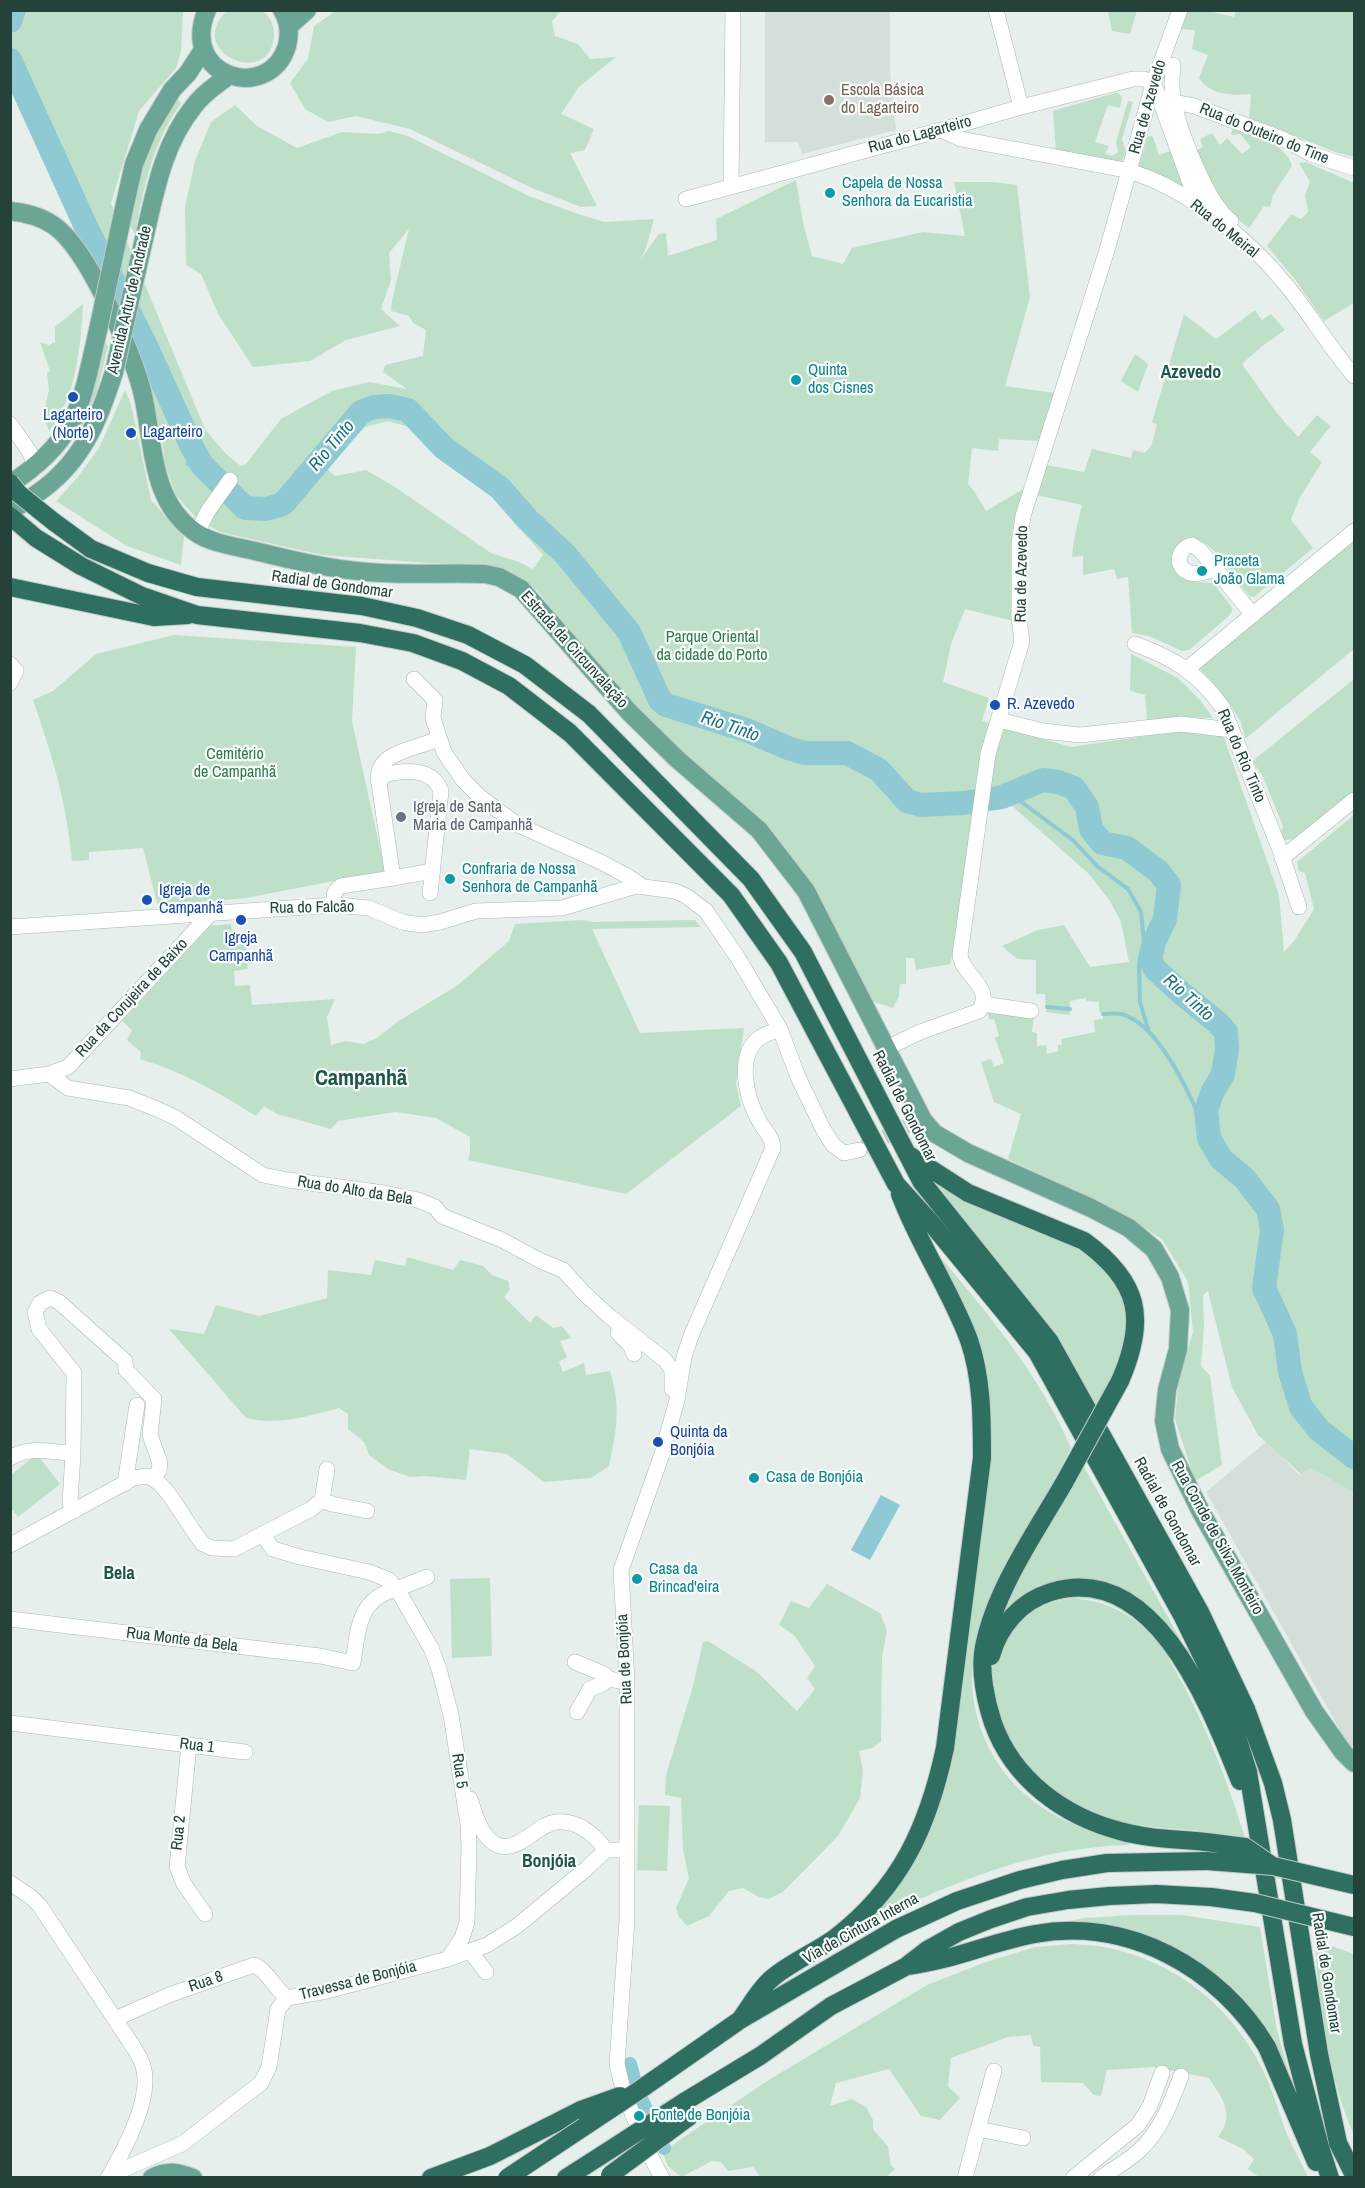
<!DOCTYPE html>
<meta charset="utf-8">
<style>
body{margin:0}
#map{position:relative;width:1365px;height:2188px;overflow:hidden;background:#e6efeb;font-family:"Archivo Narrow",sans-serif}
canvas{display:block}
.frame{position:absolute;inset:0;border:12px solid #24423a;pointer-events:none}
</style>
<div id="map">
<canvas width="1365" height="2188"></canvas>
<div class="frame"></div>
</div>
<script>
const g = document.querySelector('canvas').getContext('2d');
g.lineJoin = 'round';
function paint(path, color) { g.fillStyle = color; g.fill(path, 'evenodd'); }
function trace(path, color, width, dash) { g.strokeStyle = color; g.lineWidth = width; g.lineCap = dash ? 'butt' : 'round'; g.setLineDash(dash || []); g.stroke(path); }
function label(font, color, halo, rows, align = 'center') {
  g.font = font + ' "Archivo Narrow",sans-serif'; g.lineWidth = 4.5; g.setLineDash([]); g.textBaseline = 'middle'; g.strokeStyle = halo; g.fillStyle = color; for (const [text, x, y, turn = 0] of rows) {
    g.save(); g.translate(x, y); g.rotate((+turn || 0) * Math.PI / 180); g.textAlign = isNaN(turn) ? turn : align; if (halo) g.strokeText(text, 0, 0); g.fillText(text, 0, 0); g.restore();
  }
}
const built = new Path2D(`
 M765 11H890V71L896 130 802 154 798 142H765Z
 M1267 1441 1299 1475 1311 1468 1354 1493V1749L1346 1741 1206 1492Z`);
const green = new Path2D(`
 M228 10 262 11C270 16 274 25 274 35 271 91 182 51 228 10Z
 M337 10 561 11 552 21 555 36 578 44 590 59 616 57 579 87 561 114 594 129 585 150 570 153 597 206 581 207 532 188 410 129 356 116 328 122 305 109 290 83 308 59 314 26Z
 M10 11H183L181 51 176 68 139 111 111 203 205 429 226 454 241 466 246 464 281 419 332 391 369 382 407 389 383 372 385 365 423 356 426 330 413 323 409 316 391 311 392 300 409 229 389 253 391 280 381 309 400 326 346 340 310 361 253 367 218 314 201 274 186 265 185 207 195 161 211 122 235 105 257 126 297 148 342 132 378 134 389 131 408 136 529 196 578 214 604 222 654 219 646 248 640 260 659 234 666 233 668 256 717 240 716 219 796 180 803 223 812 256 843 264 852 248 923 232 965 236 954 182H994L1017 185 1030 297 1005 386 1055 393 1040 441 999 439 998 451 972 448 968 484 974 491 986 511 1025 488 1012 530 1011 580 1013 621 965 609 951 644 943 682 989 698 982 721 1071 747 1179 731 1223 735 1279 895 1284 952 1294 941 1314 909 1305 873 1299 871 1297 862 1354 815V1493L1311 1468 1301 1474 1258 1435 1232 1387 1208 1291 1203 1295 1204 1325 1201 1366 1210 1376 1222 1465 1195 1481 1175 1419 1179 1379 1193 1332 1188 1282 1162 1239 1104 1204 1008 1159 1021 1114 994 1102 981 1062 991 1059 994 1067 1004 1063 995 1038 999 1036 994 1019 990 1020 987 1011 1034 1015 1032 1032 1037 1033V1046L1046 1045 1047 1054 1058 1051V1045H1062L1061 1039 1095 1032 1094 1020 1103 1019V1013L1099 1012V1002L1087 1001 1086 998 1070 1001V1015L1046 1012 1045 994H1036V960L1017 959 1002 946 1038 930 1064 925 1090 967 1129 962 1121 922 1110 901 1089 874 1011 805 991 804 973 810 956 940 950 964 916 970 914 958H906V984H900L899 996 893 1008 872 1001 763 826 740 802 673 746 640 712 603 671 538 592 525 581 508 573 479 565 429 563 322 555 220 532 197 519 176 495 166 468 162 440 151 398 90 243 11 70ZM388 421 409 427 428 446 470 472 543 555 533 569 519 562 491 553 395 487 366 470 335 476 327 469 331 462 365 427Z
 M1108 11H1137L1130 34 1112 31Z
 M1187 11H1208L1234 17 1236 11H1354V157L1335 152 1249 118 1251 94C1232 96 1210 95 1199 78L1208 55 1192 49 1195 30 1181 29Z
 M1115 93H1118L1122 97 1120 108 1108 105 1095 142 1109 146 1105 153 1112 156 1118 152 1116 142 1128 101 1133 102 1122 139 1126 152 1120 164 1056 153 1053 111Z
 M175 97 181 103C151 147 145 183 135 234L128 222 142 159Z
 M1233 127C1254 135 1285 142 1292 166L1273 195 1270 207 1264 206 1249 228C1218 205 1210 185 1195 151L1203 147 1200 139 1212 133 1220 145 1227 138 1242 154 1251 147 1240 134 1231 135Z
 M1148 136 1153 137 1159 155 1171 151 1185 188 1138 168Z
 M1306 162 1354 183V303L1324 321 1294 278 1267 246 1291 214 1301 219 1308 212 1305 195 1310 182 1299 163Z
 M83 304C81 345 76 398 49 431L42 413 44 411 49 390 47 373 50 371 40 342 49 345 55 342V327Z
 M1255 310 1262 320 1271 314 1285 330 1261 347 1242 364 1276 412 1298 437 1317 415 1331 426 1310 452 1322 462 1299 499 1291 520 1313 548 1255 596 1251 597C1233 581 1215 537 1189 539L1172 559C1174 583 1195 581 1213 583L1233 609 1229 616 1189 650 1182 651 1149 636 1132 633 1128 577 1117 579 1114 569 1083 575V556L1072 557 1074 539 1082 505 1036 495 1046 465 1084 472 1092 449 1131 458 1133 450 1145 453 1151 446 1157 425 1152 422 1184 314 1216 339Z
 M101 333 108 347 96 395 80 434 73 430Z
 M1135 354 1148 364 1138 392 1121 381Z
 M125 390 131 404 151 500 184 537 181 565 127 546 56 501 77 478 99 448Z
 M1354 540V649L1245 739 1241 722 1228 701 1199 668Z
 M174 635 356 647 352 721 385 871 246 898 158 906 143 848 89 852V860L72 861C67 804 52 755 33 700L53 691 96 654Z
 M1131 654 1178 678 1200 700 1213 718 1174 717 1147 722 1145 695 1130 691Z
 M1354 679V791L1295 839 1285 840 1280 835 1283 826 1263 777 1253 762 1255 759Z
 M583 920 592 922 695 920 701 927 592 929 640 1033 744 1028 736 1085 741 1106 626 1194 468 1160 470 1153V1137L436 1118 395 1112 338 1121 331 1129 277 1114 264 1106 256 1116C216 1091 185 1073 140 1059L141 1052 127 1040 132 1030 122 1021 210 926 231 924 232 935 245 933 248 969 234 971 235 986 250 985 252 1005 335 999 327 1017 331 1045 346 1041 363 1044 377 1038 397 1022 458 985 509 941 515 924Z
 M931 1179 1093 1256 1111 1275 1124 1301 1128 1331 1123 1361 1095 1408 941 1200Z
 M931 1246C984 1309 1038 1371 1071 1448 1046 1498 1021 1548 998 1599 990 1616 978 1635 974 1653 970 1675 972 1699 978 1720 999 1792 1059 1827 1128 1841L1129 1845C1032 1847 935 1888 852 1933L925 1832 986 1405Z
 M407 1257 453 1270 460 1260 483 1266 492 1275 508 1281 510 1289 504 1297 530 1323 536 1315 553 1328 562 1326 571 1338 560 1341 567 1357 559 1362 563 1372 584 1363 586 1375 610 1371C621 1406 617 1430 609 1466L591 1478 544 1482 507 1454 470 1449 466 1480 425 1476 410 1477 388 1469 369 1455 364 1442 348 1429V1414L339 1408C308 1416 277 1426 246 1418L169 1329 204 1334 216 1305 259 1316 327 1298 328 1270 371 1275 375 1260 405 1266Z
 M37 1454 60 1484 18 1517 11 1508V1475Z
 M1083 1465 1183 1644 1204 1688 1116 1592 1028 1595 1001 1614 1010 1592Z
 M490 1578 492 1656 452 1658 450 1579Z
 M827 1584 880 1613 887 1630 882 1657 881 1742 872 1748 859 1751 863 1771 860 1798 838 1836 783 1892 768 1899 759 1897 743 1888 729 1891 709 1916 687 1926 679 1917 676 1908 689 1878 683 1850 681 1798 665 1795 666 1775 693 1686 703 1642 708 1641 757 1672 797 1711 815 1689 807 1678 815 1666 794 1635 779 1625 791 1601 809 1608Z
 M1072 1598C1106 1601 1132 1613 1155 1639 1167 1653 1175 1671 1184 1686 1210 1736 1229 1785 1245 1838 1230 1836 1215 1833 1200 1831 1162 1827 1116 1827 1080 1808 1061 1798 1036 1783 1023 1765 1001 1737 982 1695 995 1659 998 1652 1003 1646 1007 1640 1026 1609 1037 1605 1072 1598Z
 M639 1805 670 1806 667 1871 637 1870Z
 M1132 1915H1182L1260 1927 1277 2030 1301 2116 1266 2036 1163 1947 1033 1929 1084 1918Z
 M1315 1940 1354 1954V2135C1328 2076 1318 2005 1315 1940Z
 M1072 1944C1085 1945 1100 1945 1113 1949 1181 1965 1233 2009 1264 2072 1273 2091 1279 2112 1286 2132 1292 2147 1301 2162 1308 2177H1259L1248 2169 1254 2159 1243 2149 1218 2137C1236 2114 1222 2099 1209 2078L1153 2067 1107 2070 1101 2096 1094 2095 1083 2083 1041 2082 1040 2047 1033 2046 1031 2035 1008 2037 951 2058 948 2086 960 2098 940 2120 921 2116 889 2069 836 2083 830 2106 852 2099 866 2107 873 2120V2129L888 2147 891 2165 895 2169 886 2177H760L753 2167 728 2171 721 2162 712 2161 681 2177 668 2166 662 2152 767 2081 927 1985 983 1963 1035 1947Z`);
const water = new Path2D(`
 M881 1495 900 1505 870 1560 851 1550Z`);
const stream = new Path2D(`
 M188 464 202 465
 M1012 795 1074 841 1097 866 1128 889 1141 912 1144 942 1139 965 1140 1002 1148 1029
 M1047 1007 1070 1009
 M1103 1014C1108 1014 1116 1013 1122 1014 1162 1026 1193 1102 1209 1138`);
const canal = new Path2D(`
 M630 2064 637 2090 664 2148`);
const river = new Path2D(`
 M10 21 14 10
 M10 60 87 229 146 346 191 445 202 465 245 508 266 509 283 504 361 412 374 407 390 406 408 410 444 448 500 488 528 520 565 554 629 632 660 700 666 705 746 730 788 748 805 753H847L879 770 907 801 921 805 963 803 1002 797 1043 780 1058 782 1074 788 1087 807 1091 829 1102 843 1127 848 1158 871 1169 885 1165 919 1154 942 1150 959 1155 969 1180 992 1218 1023 1226 1032 1227 1049 1223 1074 1212 1093 1206 1110 1209 1138 1221 1159 1244 1178 1268 1209 1272 1230 1264 1288 1285 1334 1290 1372 1301 1407 1319 1430 1354 1457`);
const minorTunnel = new Path2D(`
 M864 1147 911 1124`);
const minor = new Path2D(`
 M996 10 1021 107
 M1173 65C1172 75 1171 86 1173 97 1177 126 1207 204 1231 221
 M1154 84 1198 205
 M1174 102 1194 106 1283 139 1311 154 1354 168
 M941 130 961 139 1125 170C1187 187 1252 241 1291 291 1313 319 1331 349 1354 376
 M731 186 733 10
 M686 199 941 130 1021 107 1133 79H1144L1154 84
 M10 424 29 451 36 467
 M197 533 208 511 230 480
 M1215 569C1207 572 1198 575 1190 573 1174 568 1177 548 1192 545L1200 550 1253 615
 M1135 644C1175 659 1198 673 1223 708L1280 850 1299 907
 M10 664 16 671 10 683
 M1187 669 1354 531
 M414 679 435 700 433 718 444 752 463 780 480 797 518 825 601 862 627 876 642 886
 M999 720 1043 731 1080 735 1181 724 1232 730
 M379 783C373 750 418 750 439 738
 M1282 858 1354 800
 M393 878 433 871
 M335 905C333 897 333 891 341 886L393 878 379 783 384 775C404 770 432 767 441 791L430 893
 M10 927 335 905 369 908 402 922 421 925 440 922 476 911 562 908 636 886 675 891 686 896 706 911 738 958 780 1029 798 1077 823 1129 833 1145 844 1153 859 1150
 M983 1004 1031 1011
 M887 1048 920 1032 979 1011C995 988 962 975 960 955L988 754 1022 641 1019 619V544L1023 516 1107 250 1154 81 1180 10
 M49 1074 68 1088 129 1098 157 1109 176 1118 263 1175 288 1180 384 1193 418 1200 435 1207 442 1216 502 1240 541 1261 563 1270 585 1294 609 1316 665 1360 672 1370V1389
 M10 1079 49 1074 68 1067 212 912
 M618 1333 631 1346 634 1354
 M73 1453 74 1373 39 1329 35 1312 40 1303 50 1298 59 1302 125 1361 126 1370 154 1399 150 1435 160 1463 159 1471 152 1478
 M10 1458C30 1445 52 1453 73 1453L70 1503 74 1511
 M125 1484 137 1405
 M322 1500 332 1504 367 1511
 M262 1534 273 1549 300 1557 369 1572 389 1580 397 1589 427 1577
 M10 1545 134 1478C141 1477 147 1475 153 1479 169 1487 189 1528 203 1544L212 1548 234 1549 311 1509 322 1500 327 1469
 M10 1619 320 1656 353 1663C358 1630 358 1598 397 1589L431 1648 439 1669 451 1715 468 1824 469 1848 467 1922 462 1938 448 1959
 M575 1662 604 1674 608 1679
 M577 1712 590 1689 604 1683 608 1679 627 1682
 M10 1723 245 1752
 M189 1745 177 1867 184 1884 205 1914
 M470 1799C474 1810 477 1823 484 1833 509 1868 532 1825 556 1822 578 1820 594 1834 606 1850
 M10 1883 31 1897 40 1906 132 2045C136 2051 141 2058 143 2066 153 2098 124 2150 108 2178
 M470 1951 486 1972
 M115 2019 169 1995 254 1965C267 1970 275 1989 287 1998
 M994 2071 978 2129 1023 2138
 M110 2175 182 2144 261 2083 269 2067 278 2009 287 1998 327 1991 448 1959 487 1945 517 1926 586 1869 606 1850H626
 M662 2178 652 2159 624 2094 617 2064 627 1919V1682L621 1570 662 1454 677 1400 684 1357 691 1336 773 1148C773 1137 763 1129 758 1119 747 1098 736 1058 758 1039 764 1034 772 1032 780 1029
 M965 2178 978 2129
 M1073 2178 1138 2125 1150 2106 1162 2073
 M1101 2178C1114 2168 1128 2161 1140 2150 1161 2130 1171 2103 1181 2076`);
const major = new Path2D(`
 M207 10C178 77 269 104 287 46 290 34 289 21 282 10
 M288 27 307 10
 M125 204 134 164 148 130 172 90 188 73 203 50
 M10 211C26 213 40 216 53 225 87 247 132 351 142 391 154 440 149 500 195 532 212 544 235 546 255 551 292 560 329 569 367 572 406 576 446 572 485 574L499 577 521 589 629 712 677 759 759 830 806 891 923 1120 934 1133 968 1153 1091 1208 1129 1228 1154 1249 1170 1277 1180 1310 1178 1349 1167 1390 1164 1421 1170 1449 1201 1512 1314 1711 1343 1752 1354 1763
 M144 239C155 192 163 144 194 106 203 93 217 85 229 75
 M10 484C79 439 81 404 98 330
 M10 510C19 507 27 500 35 495 81 464 98 423 114 372
 M152 2178C167 2170 178 2172 193 2178`);
const highway = new Path2D(`
 M10 516 36 538 81 566 142 596 197 615 360 633 413 643 462 661 509 686 570 733 731 895 779 963 896 1184 927 1218 1037 1352 1183 1617 1229 1711 1248 1772 1293 2044 1320 2147 1330 2178
 M54 522 91 549 148 573 197 587 362 606 417 618 468 635 525 665 589 714 751 879 803 952 921 1181 1050 1342 1200 1612 1246 1709 1273 1783 1282 1820 1319 2054 1338 2143 1354 2175
 M10 587 154 617 188 615
 M909 1155 968 1193 1084 1241C1140 1282 1147 1319 1120 1381
 M1064 1483C1035 1533 995 1590 984 1647 979 1670 986 1702 993 1723 1013 1779 1063 1816 1120 1831 1148 1839 1177 1839 1206 1842
 M991 1656C999 1626 1021 1601 1051 1592 1155 1560 1210 1707 1240 1781
 M907 1966C951 1961 991 1942 1035 1934 1128 1917 1220 1968 1267 2047L1316 2162
 M740 2020C749 2008 758 1991 770 1980 787 1964 816 1952 835 1938 901 1887 928 1827 945 1748L982 1458C982 1418 982 1378 969 1340 950 1289 919 1245 900 1194
 M641 2089 740 2020 896 1929 957 1901 1020 1880 1062 1870 1107 1863 1207 1861
 M684 2102 760 2056 831 2006 905 1967 927 1950 959 1932 991 1919 1027 1907 1068 1900 1109 1896 1156 1894 1211 1897
 M431 2178 490 2156 581 2110
 M566 2178 602 2155`);
const majorBridge = new Path2D(`
 M98 330 125 204
 M114 372 144 239`);
const highwayBridge = new Path2D(`
 M10 483 19 494 54 522
 M1064 1483 1120 1381
 M1206 1842 1245 1847 1271 1865
 M1207 1861 1273 1866 1354 1885
 M1211 1897 1255 1903 1354 1927
 M581 2110 620 2096
 M602 2155 684 2102
 M610 2175 690 2116
 M507 2178 641 2089`);
const markers = [
 [829,100,6,"#8d6e63"],
 [830,193,6,"#0f9aa8"],
 [796,380,6,"#0f9aa8"],
 [73,397,6,"#1a4fb4"],
 [131,433,6,"#1a4fb4"],
 [1202,571,6,"#0f9aa8"],
 [995,705,6,"#1a4fb4"],
 [401,817,6,"#6b7280"],
 [450,879,6,"#0f9aa8"],
 [147,900,6,"#1a4fb4"],
 [241,920,6,"#1a4fb4"],
 [658,1442,6,"#1a4fb4"],
 [754,1478,6,"#0f9aa8"],
 [637,1579,6,"#0f9aa8"],
 [639,2116,6,"#0f9aa8"]
];
const educationNames = [
 ["Escola Básica",841,91],
 ["do Lagarteiro",841,109]
];
const streetNames = [
 ["Rua de Azevedo",1148,107,-74],
 ["Rua do Outeiro do Tine",1264,134,22],
 ["Rua do Lagarteiro",920,135,-15],
 ["Rua do Meiral",1224,229,39],
 ["Avenida Artur de Andrade",130,300,-77],
 ["Rua de Azevedo",1022,574,-89],
 ["Radial de Gondomar",332,585,8],
 ["Estrada da Circunvalação",574,650,48],
 ["Rua do Rio Tinto",1241,756,67],
 ["Rua do Falcão",312,908,-1],
 ["Rua da Corujeira de Baixo",132,998,-47],
 ["Radial de Gondomar",904,1106,63],
 ["Rua do Alto da Bela",355,1191,9],
 ["Radial de Gondomar",1167,1512,61],
 ["Rua Conde de Silva Monteiro",1217,1538,61],
 ["Rua Monte da Bela",182,1640,7],
 ["Rua de Bonjóia",625,1659,-93],
 ["Rua 1",197,1746,7],
 ["Rua 5",459,1771,82],
 ["Rua 2",179,1833,-84],
 ["Via de Cintura Interna",861,1929,-29],
 ["Radial de Gondomar",1326,1973,81],
 ["Travessa de Bonjóia",358,1981,-14],
 ["Rua 8",206,1982,-19]
];
const cultureNames = [
 ["Capela de Nossa",842,184],
 ["Senhora da Eucaristia",842,202],
 ["Quinta",808,371],
 ["dos Cisnes",808,389],
 ["Praceta",1214,562],
 ["João Glama",1214,580],
 ["Confraria de Nossa",462,870],
 ["Senhora de Campanhã",462,888],
 ["Casa de Bonjóia",766,1478],
 ["Casa da",649,1570],
 ["Brincad'eira",649,1588],
 ["Fonte de Bonjóia",651,2116]
];
const transitNames = [
 ["Lagarteiro",73,416,"center"],
 ["(Norte)",73,434,"center"],
 ["Lagarteiro",143,433],
 ["R. Azevedo",1007,705],
 ["Igreja de",159,891],
 ["Campanhã",159,909],
 ["Igreja",241,939,"center"],
 ["Campanhã",241,957,"center"],
 ["Quinta da",670,1433],
 ["Bonjóia",670,1451]
];
const parkNames = [
 ["Parque Oriental",712,638],
 ["da cidade do Porto",712,656],
 ["Cemitério",235,755],
 ["de Campanhã",235,773]
];
const worshipNames = [
 ["Igreja de Santa",413,808],
 ["Maria de Campanhã",413,826]
];
const neighbourhoodNames = [
 ["Azevedo",1191,373],
 ["Bela",119,1574],
 ["Bonjóia",549,1862]
];
const waterNames = [
 ["Rio Tinto",332,446,-50],
 ["Rio Tinto",730,727,19],
 ["Rio Tinto",1188,998,42]
];
const districtNames = [
 ["Campanhã",361,1079]
];
paint(built, '#d4dfda');
paint(green, '#bfe0c8');
paint(water, '#8ec9d4');
trace(stream, '#8ec9d4', 4);
trace(canal, '#8ec9d4', 14);
trace(river, '#8ec9d4', 24);
trace(minorTunnel, '#bfccc8', 15, [15, 8]);
trace(minor, '#a8b8b2', 16);
trace(major, '#c2cac8', 20);
trace(highway, '#c2cac8', 20);
trace(minor, '#fff', 15);
trace(major, '#6aa596', 18);
trace(highway, '#2f6f62', 18);
trace(majorBridge, '#c2cac8', 20, []);
trace(highwayBridge, '#c2cac8', 20, []);
trace(majorBridge, '#6aa596', 18);
trace(highwayBridge, '#2f6f62', 18);
for (const [x, y, r, color] of markers) { const dot = new Path2D(); dot.arc(x, y, r, 0, 2 * Math.PI); g.fillStyle = color; g.fill(dot); trace(dot, '#f7fbf9', 2); }
label('16px', '#785e54', '#f7fbf9', educationNames, 'left');
label('16px', '#24423a', '#f7fbf9', streetNames);
label('16px', '#0d838f', '#f7fbf9', cultureNames, 'left');
label('16px', '#164399', '#f7fbf9', transitNames, 'left');
label('16px', '#2d7a4b', '#f7fbf9', parkNames);
label('16px', '#5b616d', '#f7fbf9', worshipNames, 'left');
label('bold 18px', '#1f5548', '#f7fbf9', neighbourhoodNames);
label('italic 18px', '#1c6f80', '#f7fbf9', waterNames);
label('bold 22px', '#1f5548', '#f7fbf9', districtNames);
</script>
